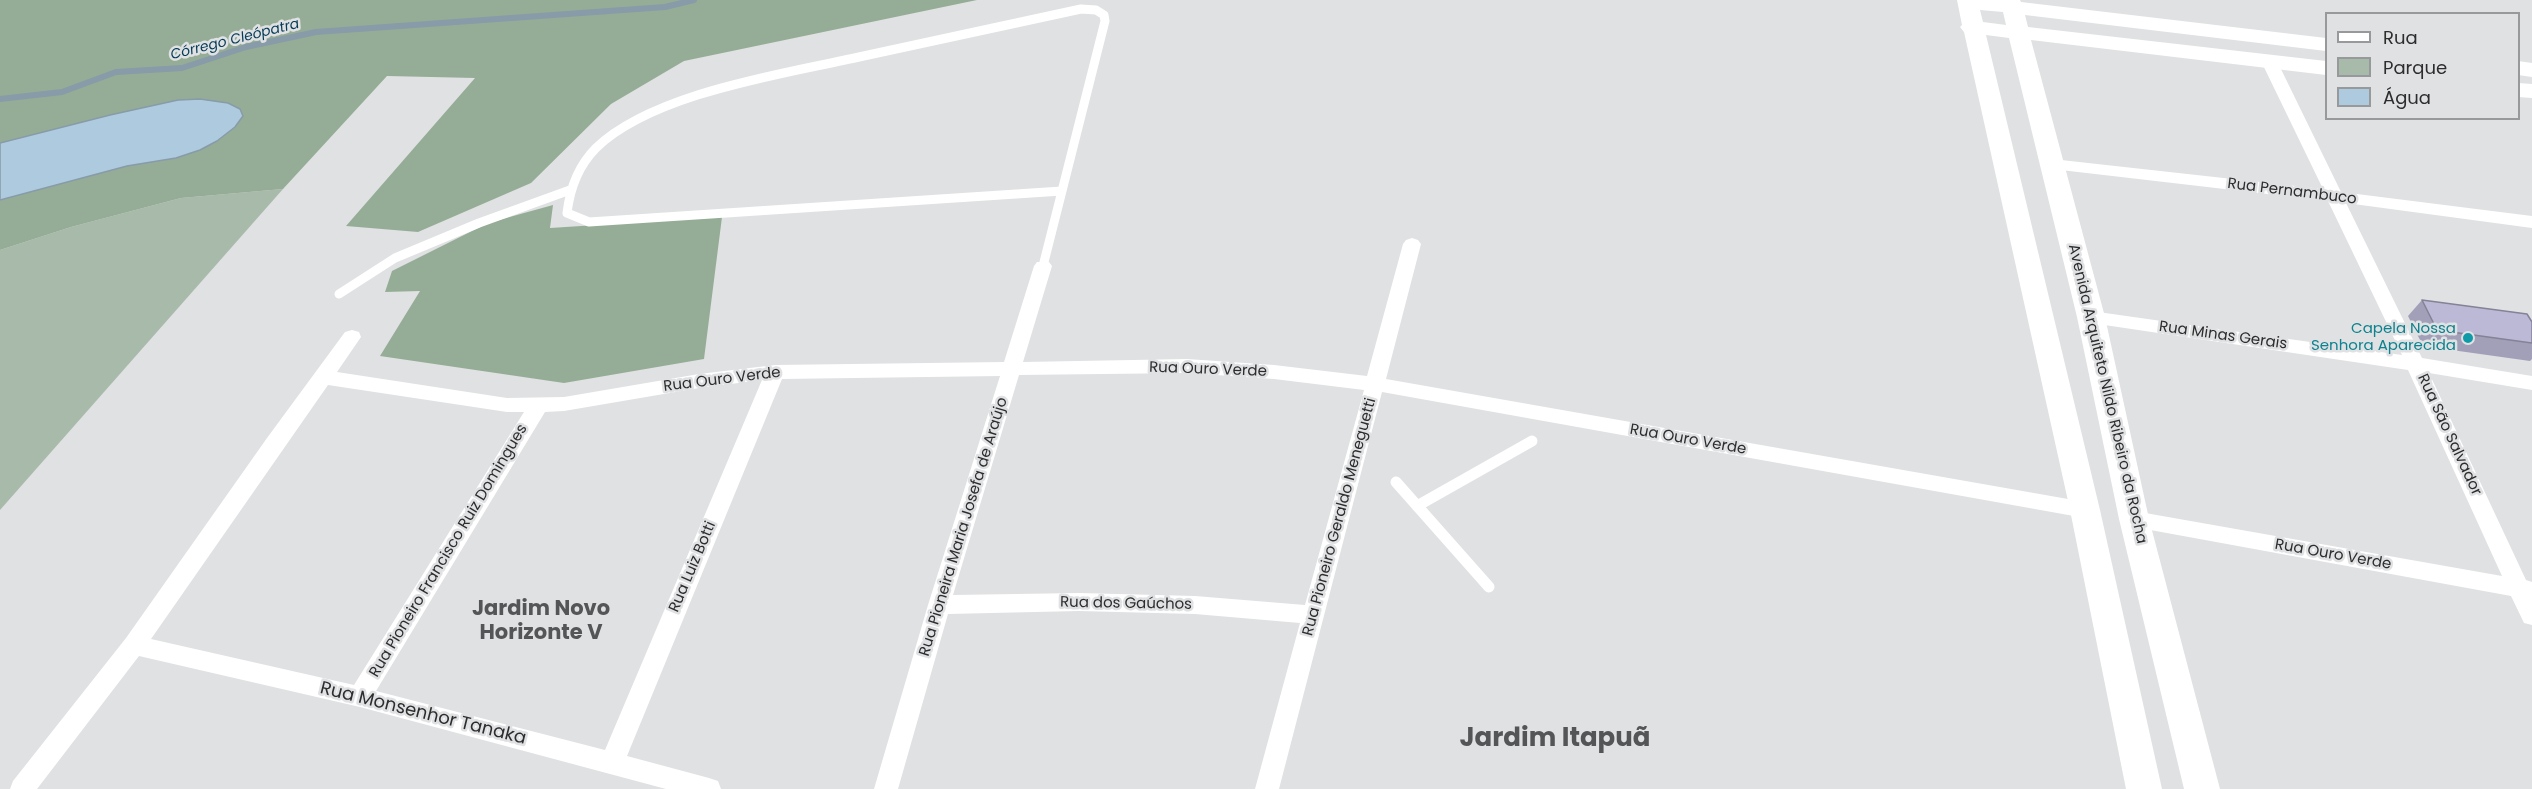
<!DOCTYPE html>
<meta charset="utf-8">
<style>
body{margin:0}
#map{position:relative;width:2532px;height:789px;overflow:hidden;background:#e0e1e3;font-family:Poppins,sans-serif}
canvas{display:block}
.legend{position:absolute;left:2325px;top:12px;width:195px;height:108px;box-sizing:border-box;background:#e0e1e3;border:2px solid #98999b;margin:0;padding:8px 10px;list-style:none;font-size:18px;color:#2d2d2e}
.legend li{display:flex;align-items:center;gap:12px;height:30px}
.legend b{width:30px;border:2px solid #98999b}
</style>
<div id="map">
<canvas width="2532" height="789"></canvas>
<ul class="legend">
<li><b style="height:8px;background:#fff"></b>Rua</li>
<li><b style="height:16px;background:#a8baa9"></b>Parque</li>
<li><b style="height:16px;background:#adcade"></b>Água</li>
</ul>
</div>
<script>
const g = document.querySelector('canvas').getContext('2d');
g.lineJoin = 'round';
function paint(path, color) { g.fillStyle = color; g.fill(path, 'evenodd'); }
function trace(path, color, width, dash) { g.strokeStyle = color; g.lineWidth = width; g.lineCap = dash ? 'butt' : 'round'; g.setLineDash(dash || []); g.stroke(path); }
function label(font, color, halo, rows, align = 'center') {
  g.font = font + ' Poppins,sans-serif'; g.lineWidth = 5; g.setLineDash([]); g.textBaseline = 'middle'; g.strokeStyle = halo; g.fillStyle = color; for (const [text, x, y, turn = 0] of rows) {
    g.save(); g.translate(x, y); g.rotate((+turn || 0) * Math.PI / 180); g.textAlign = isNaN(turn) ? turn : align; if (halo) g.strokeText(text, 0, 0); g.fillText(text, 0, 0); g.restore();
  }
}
const green = new Path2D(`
 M283 189 0 510V250L71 227 181 198Z`);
const forest = new Path2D(`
 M0 0H977L684 61 611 104 531 183 418 232 346 226 475 78 387 76 283 189 181 198 71 227 0 250Z
 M553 205 550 228 722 217 704 359 564 383 380 356 420 291 385 292 392 271 488 223Z`);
const water = new Path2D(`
 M200 99 228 103 240 109 243 116 235 127 217 141 200 150 176 158 127 166 0 200V143L110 115 178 100Z`);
const stream = new Path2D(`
 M0 99 62 92 116 72 182 68 246 47 316 32 665 7 694 0`);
const serviceFar1 = new Path2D(`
 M1081 9 1096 10 1104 15 1105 21 1062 191 589 222 567 213C570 188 578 166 596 148 653 93 783 74 859 57 933 41 1007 25 1081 9Z
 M1043 266 1062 191
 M339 294 395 258 479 223 570 190`);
const service = new Path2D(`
 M1396 482 1489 587
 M1417 506 1532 441`);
const minor = new Path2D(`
 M2269 56 2277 61 2341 192 2532 216V228L2346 203 2422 358 2532 376V390L2429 373 2526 580 2532 582V625L2524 623 2511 596 2134 527 2127 525 2123 519 2127 513 2134 511 2502 576 2408 370 2091 323 2084 322 2082 317 2084 312 2091 311 2402 355 2328 201 2052 169 2044 164 2052 159 2323 189 2261 61Z
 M1412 238 1418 240 1421 244 1386 379 2085 502 2092 504 2096 510 2092 516 2085 518 1382 392 1279 789H1255L1300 623 1195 614 1079 611 948 614 898 789H874L928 605 1000 376 782 379 627 756 709 778 718 781 721 789H666L360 707 139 656 37 789H10L13 781 126 638 267 438 345 332 352 330 359 332 361 337 337 372 507 398 564 397 699 374 775 365 1004 362 1034 266 1037 262H1049L1052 266 1023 362 1187 359 1274 365 1367 376 1403 244 1406 240ZM1187 373 1274 379 1364 390 1305 605 1195 596 1079 593 953 595 1019 375ZM762 380 605 750 376 691 545 412 564 411 699 388ZM328 385 507 412H524L354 685 151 639Z`);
const secondary = new Path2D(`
 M1957 0H2020L2021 2 2326 38V51L2025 15 2028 27 2326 61V75L2031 40 2105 317 2149 519 2220 789H2184L2119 519 2077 317 2009 38 1986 35 2100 510 2162 789H2126L2070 510 1964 32 1960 27 1962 25ZM1980 10 2003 12 2006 25 1983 22Z
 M2518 61 2532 63V77L2518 75Z
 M2518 83 2532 84V98L2518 97Z`);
const wall = new Path2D(`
 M2422 300 2532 322V359L2530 361 2423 346 2408 316Z`);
const building = new Path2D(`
 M2422 300 2527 314 2532 322V343L2437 330Z`);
const markers = [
 [2468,338,6,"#0f9aa8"]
];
const farWaternames = [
 ["Córrego Cleópatra",235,40,-14]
];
const streetNames = [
 ["Rua Pernambuco",2292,192,7],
 ["Rua Minas Gerais",2223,336,8],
 ["Rua Ouro Verde",1208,370,2],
 ["Rua Ouro Verde",722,380,-7],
 ["Avenida Arquiteto Nildo Ribeiro da Rocha",2107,394,77],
 ["Rua São Salvador",2449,435,65],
 ["Rua Ouro Verde",1688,440,10],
 ["Rua Pioneiro Geraldo Meneguetti",1340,517,-75],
 ["Rua Pioneira Maria Josefa de Araújo",964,527,-73],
 ["Rua Pioneiro Francisco Ruiz Domingues",449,551,-59],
 ["Rua Ouro Verde",2333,555,10],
 ["Rua Luiz Botti",693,567,-67],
 ["Rua dos Gaúchos",1126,604,1]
];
const cultureNames = [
 ["Capela Nossa",2456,329],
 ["Senhora Aparecida",2456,346]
];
const nearStreetnames = [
 ["Rua Monsenhor Tanaka",423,714,14]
];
const districtNames = [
 ["Jardim Novo",541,610],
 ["Horizonte V",541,634]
];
const nearDistrictnames = [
 ["Jardim Itapuã",1555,739]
];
paint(green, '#a8baa9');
paint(forest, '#95ad96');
paint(water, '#adcade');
trace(water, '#879ba9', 1.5);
trace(stream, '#879ba9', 6);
trace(serviceFar1, '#fff', 9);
trace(service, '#fff', 11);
paint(minor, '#fff');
paint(secondary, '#fff');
paint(wall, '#a29fb9');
paint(building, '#bcb9d7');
trace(building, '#848296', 1.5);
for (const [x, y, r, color] of markers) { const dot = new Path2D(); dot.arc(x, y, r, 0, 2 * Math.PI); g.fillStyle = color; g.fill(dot); trace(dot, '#e0e1e3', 2); }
label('italic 14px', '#043c58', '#e0e1e3', farWaternames);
label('15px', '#2d2d2e', '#e0e1e3', streetNames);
label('15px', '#0d838f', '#e0e1e3', cultureNames, 'right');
label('18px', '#2d2d2e', '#e0e1e3', nearStreetnames);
label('bold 21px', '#545556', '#e0e1e3', districtNames);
label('bold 26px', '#545556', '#e0e1e3', nearDistrictnames);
</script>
